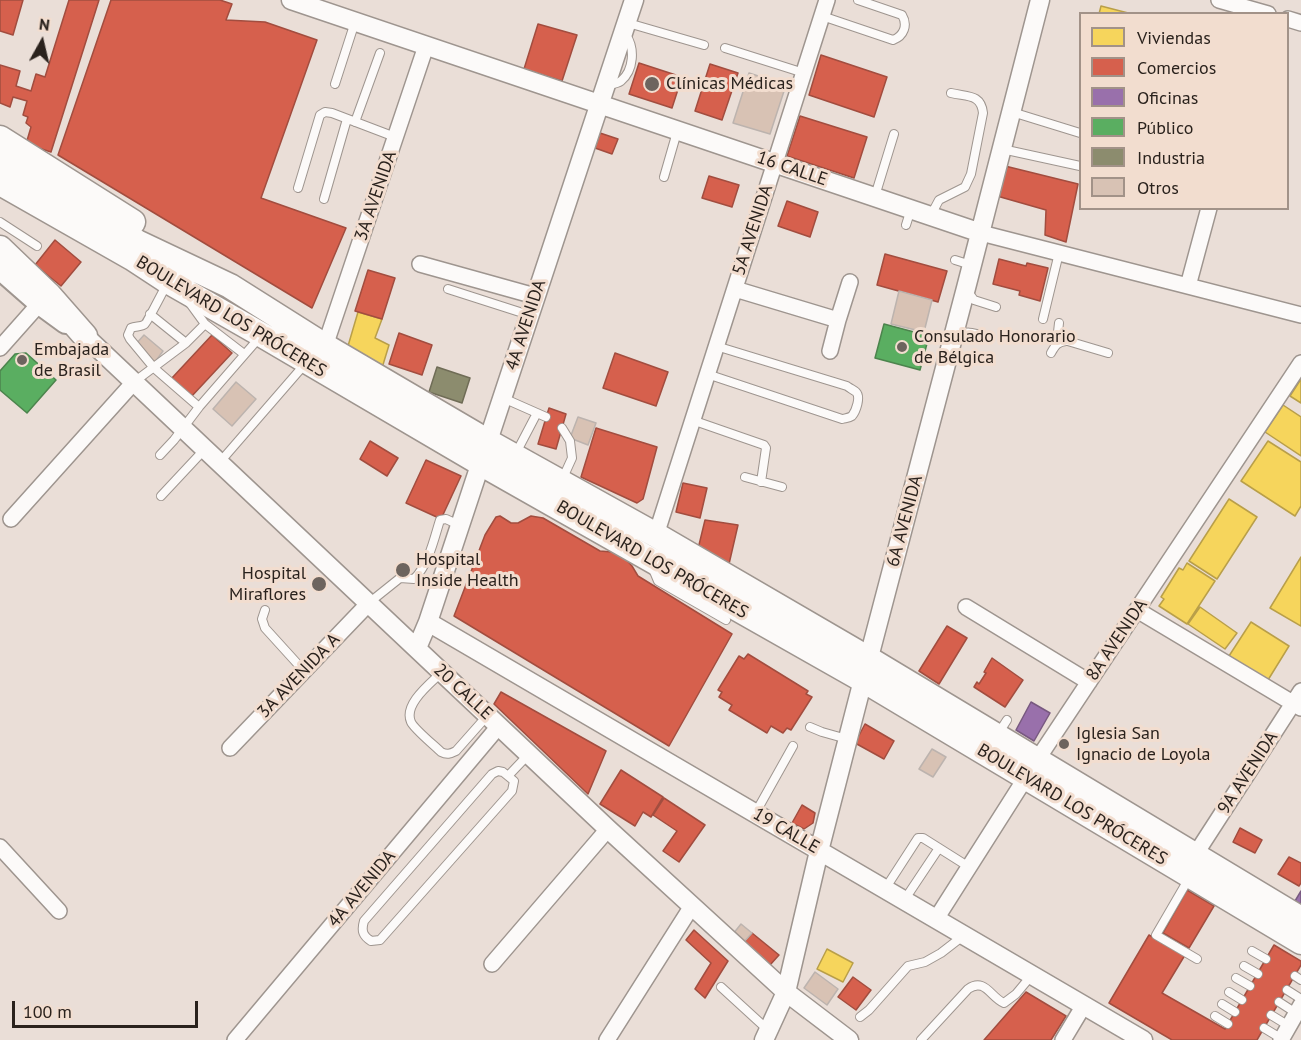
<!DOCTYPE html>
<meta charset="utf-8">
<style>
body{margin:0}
#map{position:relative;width:1301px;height:1040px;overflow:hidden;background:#eaded7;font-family:"PT Sans",sans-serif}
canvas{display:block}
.legend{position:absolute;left:1079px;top:12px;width:210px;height:198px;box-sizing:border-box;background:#f2ddcf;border:2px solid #a29288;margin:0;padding:8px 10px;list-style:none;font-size:18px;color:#2a221d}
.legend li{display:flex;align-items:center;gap:12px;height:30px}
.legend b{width:30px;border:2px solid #a29288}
.north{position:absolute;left:12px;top:12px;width:60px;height:60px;-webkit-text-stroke:4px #f2ddcf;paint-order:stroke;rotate:8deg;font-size:16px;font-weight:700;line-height:24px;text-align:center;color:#2a221d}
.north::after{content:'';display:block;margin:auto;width:21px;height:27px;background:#2a221d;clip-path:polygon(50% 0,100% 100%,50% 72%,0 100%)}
.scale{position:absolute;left:12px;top:1001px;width:186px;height:27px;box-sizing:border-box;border:3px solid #2a221d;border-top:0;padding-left:8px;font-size:18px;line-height:21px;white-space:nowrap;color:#2a221d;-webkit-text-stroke:4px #f2ddcf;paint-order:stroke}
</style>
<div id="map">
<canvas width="1301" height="1040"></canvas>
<ul class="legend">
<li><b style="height:16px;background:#f6d55c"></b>Viviendas</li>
<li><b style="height:16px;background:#d6604d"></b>Comercios</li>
<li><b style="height:16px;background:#9970ab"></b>Oficinas</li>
<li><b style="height:16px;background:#5aae61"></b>Público</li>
<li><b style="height:16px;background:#8c8c6e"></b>Industria</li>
<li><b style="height:16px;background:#d8c2b4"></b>Otros</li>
</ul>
<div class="north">N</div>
<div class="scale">100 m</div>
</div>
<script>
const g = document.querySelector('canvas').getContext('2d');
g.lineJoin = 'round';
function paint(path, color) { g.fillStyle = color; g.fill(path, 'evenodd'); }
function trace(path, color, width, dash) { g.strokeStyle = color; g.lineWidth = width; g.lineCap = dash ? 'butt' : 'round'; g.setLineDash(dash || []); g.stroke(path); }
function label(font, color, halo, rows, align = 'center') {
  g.font = font + ' "PT Sans",sans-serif'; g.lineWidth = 6; g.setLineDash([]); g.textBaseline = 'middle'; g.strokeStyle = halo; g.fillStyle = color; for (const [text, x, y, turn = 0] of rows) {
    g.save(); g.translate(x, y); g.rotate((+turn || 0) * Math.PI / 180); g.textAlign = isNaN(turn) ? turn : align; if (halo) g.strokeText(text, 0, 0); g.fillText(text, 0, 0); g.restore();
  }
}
const homes = new Path2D(`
 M1101 6 1132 14H1099Z
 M358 312 382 319 375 338 389 345 382 368 348 346Z
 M1301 379V403L1290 396Z
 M1283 405 1301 417V456L1265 432Z
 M1268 441 1301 462V506L1295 516 1241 481Z
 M1229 499 1257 517 1217 579 1189 561Z
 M1301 557V626L1270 608Z
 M1187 563 1215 581 1187 624 1159 606 1164 599 1161 597 1179 568 1183 570Z
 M1200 607 1237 633 1225 649 1188 624Z
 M1251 622 1289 646 1268 680 1229 656Z
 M827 949 853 963 843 982 817 969Z`);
const shops = new Path2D(`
 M0 0H23L13 35 0 31Z
 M69 0H99L51 152 26 144 31 127 26 123 28 117 23 115 27 101 13 97 10 107 0 103V65L20 71 16 86 31 91 36 74 45 77Z
 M111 0H220L232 4 226 20 265 22 317 40 261 198 346 228 312 308 58 155Z
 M538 24 577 35 562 81 524 69Z
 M821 55 887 77 874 117 809 95Z
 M639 63 682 77 672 108 629 94Z
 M710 64 738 73 722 120 695 111Z
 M800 116 867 137 854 178 787 156Z
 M600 133 618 139 612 154 595 148Z
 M1005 166 1078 184 1066 242 1045 235 1046 210 997 196Z
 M709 176 739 185 732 207 702 198Z
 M787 201 818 212 810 237 778 226Z
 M55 240 81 262 61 286 35 265Z
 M885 254 947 271 938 302 877 285Z
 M999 259 1026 266 1027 263 1048 268 1040 301 1019 295 1020 291 993 284Z
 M368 270 395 278 382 319 355 311Z
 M399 333 432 345 422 375 389 364Z
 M212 335 232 353 191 397 171 379Z
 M615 353 668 372 656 406 603 388Z
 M549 408 566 414 556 449 538 444Z
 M596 428 657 447 643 499 637 503 581 477Z
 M370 441 398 458 387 476 360 459Z
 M426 460 461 476 441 519 406 503Z
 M683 483 707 488 700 518 676 512Z
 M500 516 511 523H518L531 516 543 518 600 551 612 552 622 555 632 566 638 576 732 634 669 746 454 616 485 535 496 517Z
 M705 520 738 525 729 564 698 549Z
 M947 626 967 638 939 684 919 671Z
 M748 654 808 691 806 694 812 697 791 730 787 728 783 733 771 726 767 733 729 710 732 705 719 697 722 692 718 690 739 656 744 659Z
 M992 658 1023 680 1005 707 974 687 977 682 979 684 986 673 984 672Z
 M501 692 606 751 588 794 494 704Z
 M865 724 894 741 884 759 855 743Z
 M621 770 663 797 651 817 643 812 635 826 600 804Z
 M664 798 705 825 679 862 663 851 677 831 653 815Z
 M802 805 815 813 813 823 804 829 792 823Z
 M1240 828 1262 840 1255 853 1233 842Z
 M1289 857 1301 863V883L1299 886 1278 874Z
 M1187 890 1214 906 1189 948 1163 933Z
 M694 930 728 961 705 998 695 989 711 963 686 940Z
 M752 933 779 955 770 965 743 943Z
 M1149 935 1185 955 1162 993 1225 1029 1274 945 1301 961V965L1257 1040H1172L1109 1003Z
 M853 977 871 990 856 1010 838 997Z
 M1026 992 1066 1016 1051 1040H984Z`);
const offices = new Path2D(`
 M1031 702 1050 713 1034 741 1016 730Z
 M1301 891V904L1295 901Z`);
const public = new Path2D(`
 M884 324 929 336 920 370 875 358Z
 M26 353 56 380 27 413 0 390V371L15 354Z`);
const industry = new Path2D(`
 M437 367 470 378 462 403 429 392Z`);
const building = new Path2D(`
 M749 73 786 85 770 134 733 123Z
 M899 291 932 300 924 332 891 324Z
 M144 335 163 351 155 362 135 345Z
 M236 382 256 399 232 426 213 409Z
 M578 417 596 423 588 445 570 438Z
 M932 749 946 757 933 777 919 769Z
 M741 924 752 933 743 943 733 934Z
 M815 972 838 989 827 1005 804 988Z`);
const service = new Path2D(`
 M822 16 893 40C904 36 908 25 902 15L858 0
 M628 23 704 45
 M725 48 804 73
 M335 84 355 22
 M607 85C612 84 617 84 621 81 634 70 635 48 626 35
 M1012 112 1080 133
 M355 122 380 53
 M1002 149 1080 166
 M664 177 677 132
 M298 188 320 115 325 112 332 113 395 137
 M875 196 894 134
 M324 199 347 119
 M931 215 939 200 965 187 971 174 983 113C981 94 968 97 951 93
 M0 222 37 246
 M906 225 911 209
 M955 260 971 265
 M448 289 529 315
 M968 292 974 300 996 307
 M189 302 205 324 244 354
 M150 314 186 343
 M1043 319 1059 253
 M1059 323 1058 332 1061 339 1108 353
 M954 336C968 330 974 333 987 337
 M1051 353C1055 346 1057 342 1066 341
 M707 374 842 419C846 418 849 418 852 416 856 411 861 397 856 392 855 391 848 387 847 386L716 346
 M134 382 186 343 205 324
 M503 398 546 417
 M199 407 259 338
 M692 420 764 445 766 448 761 482
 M562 428 570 441 572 458 562 480
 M160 455 174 440 199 407 154 368 130 339 128 335 131 328C136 326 142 327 145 324 147 323 164 289 167 284
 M515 455 537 413
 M220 462 305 364
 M745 477 782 487
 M161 496 204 450
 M653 569 658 581 726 620
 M370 602 400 578 414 579C429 564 434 539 440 520L446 519 459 525
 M265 610 262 619 265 628 304 671
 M442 672C431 683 403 704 411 722 414 729 435 746 441 752 447 755 450 754 456 751L487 716
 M810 727 822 732 847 739
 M998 734 1007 720
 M498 771 503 772 514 781 512 791 380 940 371 941C363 936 361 931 364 921L492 774Z
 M508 776 528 755
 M756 812 793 746
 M1188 880 1156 935 1197 959
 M885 889 918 838H923L969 867
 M905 899 939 848
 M1252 951 1266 959
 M1244 966 1258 974
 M1295 976 1301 980
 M1236 978 1250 986
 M721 987 768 1030
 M1287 990 1301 999
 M1229 992 1242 1000
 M1279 1002 1296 1013
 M1222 1004 1235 1012
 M1271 1015 1289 1026
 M1215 1016 1228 1024
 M860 1017 869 1010 908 966 925 962 941 953 963 936
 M1264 1028 1282 1039
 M921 1040 968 989C985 977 991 998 1004 1003L1016 994 1031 976`);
const minor = new Path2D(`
 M1219 0 1268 14
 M1288 19 1301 23
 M981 233 1301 315
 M420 264 535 296
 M1188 286 1209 208
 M735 289 838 320 850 282
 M325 346 426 46
 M0 348 40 303
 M830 351 838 320
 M11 519 134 382
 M656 535 827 0
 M966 607 1089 682
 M1137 610 1301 708
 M230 748 369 603
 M0 847 59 911
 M1195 855 1301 691
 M936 919 1037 760 1301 363
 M492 964 608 829
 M235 1040 499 726
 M607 1040 692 906
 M1063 1040 1084 1005
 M1281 1040 1301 1005`);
const tertiary = new Path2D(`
 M291 0 981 233
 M85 336 608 829 786 992 849 1040
 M428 622 1143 1040
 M417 648 428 622 634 0
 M764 1040 786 992 819 851 863 680 966 288 1040 0`);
const primary = new Path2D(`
 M0 268 40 303 66 322`);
const trunk = new Path2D(`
 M0 138 133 222
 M0 163 137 242 230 286 325 346 487 441 656 535 869 659 1301 919
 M0 183 132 258 164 279 262 335 480 463 863 680 1301 942
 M0 248 49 295 85 336`);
const markers = [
 [652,84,8,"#6d645e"],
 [902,347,6,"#6d645e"],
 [22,360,6,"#6d645e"],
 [403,570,8,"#6d645e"],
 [319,584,8,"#6d645e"],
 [1064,744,6,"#6d645e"]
];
const poiNames = [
 ["Clínicas Médicas",666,84],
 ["Consulado Honorario",914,337],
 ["de Bélgica",914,358],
 ["Embajada",34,350],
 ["de Brasil",34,371],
 ["Hospital",416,560],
 ["Inside Health",416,581],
 ["Hospital",306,574,"right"],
 ["Miraflores",306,595,"right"],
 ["Iglesia San",1076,734],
 ["Ignacio de Loyola",1076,755]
];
const streetNames = [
 ["16 CALLE",792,169,19],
 ["3A AVENIDA",376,196,-71],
 ["5A AVENIDA",753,230,-72],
 ["BOULEVARD LOS PRÓCERES",231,317,31],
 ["4A AVENIDA",526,325,-72],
 ["6A AVENIDA",905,521,-75],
 ["BOULEVARD LOS PRÓCERES",652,560,30],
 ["8A AVENIDA",1117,640,-56],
 ["3A AVENIDA A",299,676,-46],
 ["20 CALLE",463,692,43],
 ["9A AVENIDA",1248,773,-57],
 ["BOULEVARD LOS PRÓCERES",1072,805,31],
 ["19 CALLE",786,831,30],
 ["4A AVENIDA",362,889,-50]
];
paint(homes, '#f6d55c');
trace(homes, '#b99f49', 1.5);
paint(shops, '#d6604d');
trace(shops, '#a24d3f', 1.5);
paint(offices, '#9970ab');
trace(offices, '#785980', 1.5);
paint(public, '#5aae61');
trace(public, '#4c844d', 1.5);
paint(industry, '#8c8c6e');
trace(industry, '#6f6c56', 1.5);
paint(building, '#d8c2b4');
trace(building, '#bcb3ae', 1.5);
trace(service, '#9e958f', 10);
trace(minor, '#9e958f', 18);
trace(tertiary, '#9e958f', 21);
trace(primary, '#9e958f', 26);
trace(trunk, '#9e958f', 27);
trace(service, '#fcfaf9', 8);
trace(minor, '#fcfaf9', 15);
trace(tertiary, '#fcfaf9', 18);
trace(primary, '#fcfaf9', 22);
trace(trunk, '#fcfaf9', 24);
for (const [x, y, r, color] of markers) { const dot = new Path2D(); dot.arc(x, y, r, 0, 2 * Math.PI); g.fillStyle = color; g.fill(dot); trace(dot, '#f2ddcf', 2); }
label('18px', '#2a221d', '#f2ddcf', poiNames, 'left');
label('18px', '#2a221d', '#f2ddcf', streetNames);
</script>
